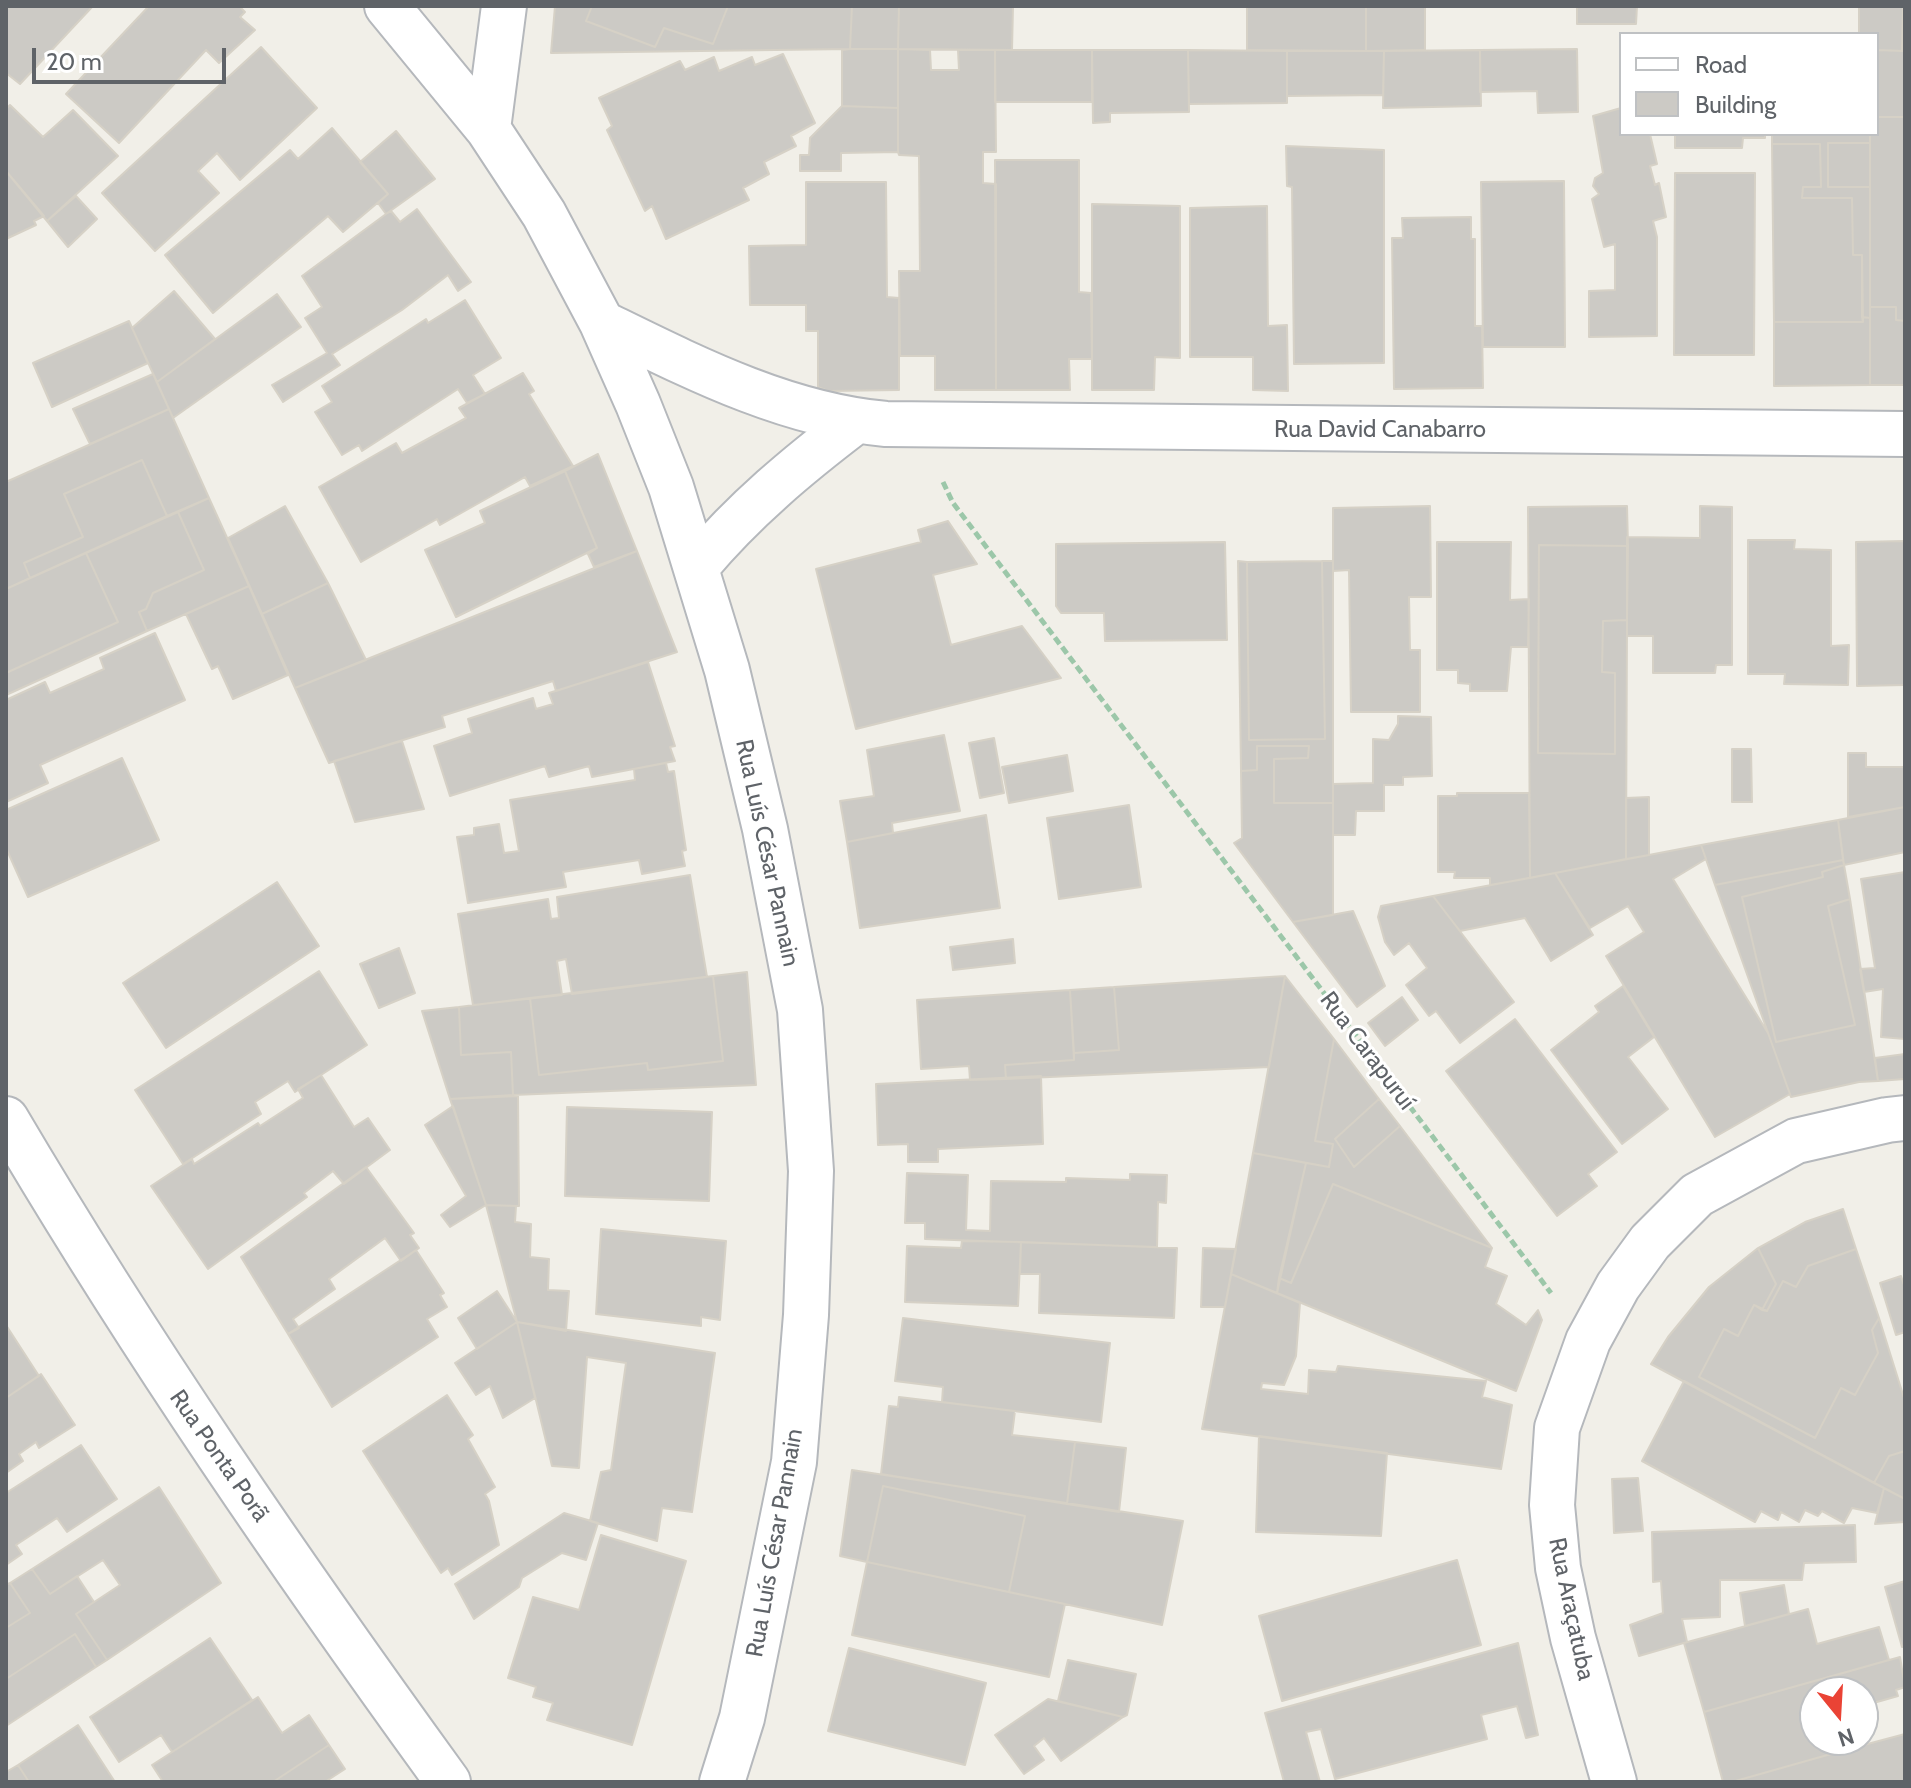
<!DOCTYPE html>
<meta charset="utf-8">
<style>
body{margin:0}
#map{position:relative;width:1911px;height:1788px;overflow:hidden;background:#f1efe8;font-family:Cabin,sans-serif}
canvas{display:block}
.frame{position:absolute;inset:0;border:8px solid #5f6368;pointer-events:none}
.legend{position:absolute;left:1619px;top:32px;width:260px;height:104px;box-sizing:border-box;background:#fff;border:2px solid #bfc1c3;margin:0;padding:10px 14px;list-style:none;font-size:24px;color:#5f6368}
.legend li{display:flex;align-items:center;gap:16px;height:40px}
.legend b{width:40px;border:2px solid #bfc1c3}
.north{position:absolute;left:1799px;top:1676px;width:80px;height:80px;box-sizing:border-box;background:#fff;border:2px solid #bfc1c3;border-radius:50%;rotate:162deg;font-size:22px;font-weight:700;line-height:32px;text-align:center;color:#5f6368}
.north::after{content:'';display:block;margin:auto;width:28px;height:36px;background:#ea4335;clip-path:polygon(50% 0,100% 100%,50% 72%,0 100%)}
.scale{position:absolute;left:32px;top:48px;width:194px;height:36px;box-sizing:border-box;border:4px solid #5f6368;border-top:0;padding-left:10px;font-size:24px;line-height:28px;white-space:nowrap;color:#5f6368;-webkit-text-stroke:6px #fff;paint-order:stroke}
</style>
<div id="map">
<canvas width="1911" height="1788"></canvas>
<div class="frame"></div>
<ul class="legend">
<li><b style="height:10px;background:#fff"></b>Road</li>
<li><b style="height:22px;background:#cccac5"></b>Building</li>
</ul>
<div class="north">N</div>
<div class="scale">20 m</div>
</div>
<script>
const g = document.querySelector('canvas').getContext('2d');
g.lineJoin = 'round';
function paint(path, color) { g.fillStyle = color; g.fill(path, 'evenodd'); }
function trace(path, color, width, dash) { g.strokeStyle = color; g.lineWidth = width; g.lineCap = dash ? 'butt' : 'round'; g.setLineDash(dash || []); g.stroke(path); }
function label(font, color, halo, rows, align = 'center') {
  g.font = font + ' Cabin,sans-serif'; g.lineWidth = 6; g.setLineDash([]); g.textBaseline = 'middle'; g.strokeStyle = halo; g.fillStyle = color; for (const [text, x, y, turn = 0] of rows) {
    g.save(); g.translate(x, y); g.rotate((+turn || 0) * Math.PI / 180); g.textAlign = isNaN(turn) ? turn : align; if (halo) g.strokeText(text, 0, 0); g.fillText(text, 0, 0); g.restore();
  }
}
const building = new Path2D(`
 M6 6H93L20 84 6 73Z
 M149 6H239L245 12 240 17 255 30 219 63 206 50 119 143 66 94Z
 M555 6H592L586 21 655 47 664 28 713 44 728 6H852L850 49 551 53Z
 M592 6H728L713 44 664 28 655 47 586 21Z
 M852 6H899L898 49H850Z
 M899 6H1013L1012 50 898 49Z
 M1247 6H1366V51L1247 50Z
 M1366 6H1425V50L1366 51Z
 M1577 6H1637L1636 24H1577Z
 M1859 6H1903L1902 51 1877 50V34H1859Z
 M261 47 317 108 240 180 217 153 198 171 219 193 155 251 102 193Z
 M850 49H898V108L842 106V50Z
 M898 49 930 50 931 70H959L958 50H995L996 152H983V183L996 184V390H935V356H900L899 271H920L919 156 899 155 898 152Z
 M1577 49 1578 112 1538 113 1537 91 1480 92V50Z
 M995 50H1092V102H995Z
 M1092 50H1188L1189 112 1110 113V122L1093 123Z
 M1188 50 1287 51V103L1189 104Z
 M1480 50 1481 106 1383 108 1384 51Z
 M1877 50 1905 51V117H1877Z
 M1287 51H1384L1383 95 1287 96Z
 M783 54 815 123 791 136 796 146 764 162 769 174 743 188 749 200 666 239 652 206 645 211 607 130 612 126 599 98 680 61 685 70 714 57 719 71 752 57 755 65Z
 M10 105 43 137 73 110 118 156 47 221 6 171V109Z
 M842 106 898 108V152L841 153V171H800V155H809L810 138Z
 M1621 108V134H1650L1657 164 1650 166 1655 185 1659 183 1666 217 1653 221 1657 237V336L1589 337V291L1615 290V244L1604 247 1592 199 1599 194 1593 186 1595 178 1603 173 1593 116Z
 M1877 117H1905V321L1896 320V307H1870V134H1877Z
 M332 128 388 194 343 232 328 216 213 313 165 255 290 150 298 159Z
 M396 131 435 179 386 214 378 203 388 194 360 162Z
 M1675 134H1765V138H1743L1742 148H1675Z
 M1772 134H1870V143H1828V187H1870V318L1862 317V255H1853L1852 198H1802L1803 187H1821L1820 144H1772Z
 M1828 143H1870V187H1828Z
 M1772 144H1820L1821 187H1803L1802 198H1852L1853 255H1862L1863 322H1774Z
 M1286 146 1384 150V363L1294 364 1292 187 1287 186Z
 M995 160H1079V292L1091 293 1092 359H1069L1070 390H996Z
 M6 171 44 216 34 221 36 225 6 239Z
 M1675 173H1755L1754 355H1674Z
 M1564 181 1565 347H1483L1481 182Z
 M806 182H886L887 297 899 298V390L828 391 818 387V331H806V305H750L749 246 806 245Z
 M76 196 97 219 68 247 47 221Z
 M1092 204 1180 206V358L1155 357 1154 390H1092Z
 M1267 206 1268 326 1287 325 1288 391 1253 390V357H1190V208Z
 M417 209 471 282 458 291 448 275 402 310 332 354 340 365 283 402 272 385 327 353 305 318 322 307 302 276 386 214 391 211 400 222Z
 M1471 217V239H1475V326H1482L1483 388 1394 389 1392 238H1403L1402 218Z
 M174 291 215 339 157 382 132 328Z
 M277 294 301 327 173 418 157 382Z
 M465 300 501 358 473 375 485 394 467 403 458 389 362 451 359 445 342 455 315 412 332 402 322 386 426 319 428 323Z
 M1870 307H1896V320L1905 321V385H1870Z
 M1862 317 1870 318V385L1774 386V322H1863Z
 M129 321 148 363 52 407 33 363Z
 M523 373 534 391 529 394 573 466 530 486 525 477 440 525 437 519 361 562 319 487 396 443 402 453 466 418 459 408Z
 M153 374 169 409 90 444 73 409Z
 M169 409 209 498 167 516 142 460 64 494 83 537 24 563 30 578 6 589V482Z
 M598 454 637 551 594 567 588 554 597 548 565 471Z
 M142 460 167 516 30 578 24 563 83 537 64 494Z
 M565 471 597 548 456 617 425 550 485 523 480 511Z
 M209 498 249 586 147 631 139 612 146 609 153 593 204 570 178 512Z
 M285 506 328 583 262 614 228 538Z
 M1430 506 1431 597H1409L1410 650H1420V712H1351L1349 570 1333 571V508Z
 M1627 506 1628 546 1539 545 1538 753 1615 754V673L1602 672 1603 621 1627 620 1626 859 1530 878 1528 507Z
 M1700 506 1732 507V665H1716L1715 673H1653V636H1627V537L1700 538Z
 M178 512 204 570 153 593 146 609 139 612 147 631 6 695V673L118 622 86 553Z
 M948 521 977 564 933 575 951 645 1022 626 1061 678 856 729 816 569 921 542 918 530Z
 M1748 540H1795L1794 549 1831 550V646L1849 645 1848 685 1784 684 1785 674H1748Z
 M1905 541V685L1857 686 1856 542Z
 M1225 542 1227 640 1105 641 1104 613H1061L1056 606V544Z
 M1437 542H1511L1510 600 1529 599 1528 647H1511L1507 691H1470V684L1458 683V670H1437Z
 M1539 545 1628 546 1627 620 1603 621 1602 672 1615 673V754L1538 753Z
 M637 551 677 652 556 691 553 681 442 716 445 727 329 763 295 688Z
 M86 553 118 622 6 673V589Z
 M1238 561 1247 562 1249 740 1325 739 1322 561H1333V803H1274V759L1308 758 1309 746H1257V770L1241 771Z
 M1322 561 1325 739 1249 740 1247 562Z
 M328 583 366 660 295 688 262 614Z
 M249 586 288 675 233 699 218 666 212 669 186 614Z
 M155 633 185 700 40 765 48 783 6 802V700L45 682 50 693 104 669 100 658Z
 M648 662 675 746 670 747 675 761 592 777 589 766 549 777 545 766 450 796 434 746 472 733 468 719 533 698 536 709 553 704 549 693Z
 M1398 716 1431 717 1432 776 1403 777V785H1384V811H1356L1355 835H1333V784L1373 783V739L1389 740 1398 724Z
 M944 735 960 811 892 823 893 833 847 842 840 801 874 796 867 750Z
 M994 738 1004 793 980 798 969 743Z
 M402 741 424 809 355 822 334 761Z
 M1257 746H1309L1308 758 1274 759V803H1333V915L1293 922 1234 843 1242 838 1241 771 1257 770Z
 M1732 749H1751L1752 802H1732Z
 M1848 753H1866V767H1905V807L1848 817Z
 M1067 755 1073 791 1009 803 1002 767Z
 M122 758 159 840 28 897 6 848V810Z
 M666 763 668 772 674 771 686 850 682 851 685 866 642 874 639 860 563 872 566 887 468 903 457 837 474 835V828L499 824 504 853 519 851 510 800 635 780 634 769Z
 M1457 793H1529L1530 878 1490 885V878H1454L1455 872H1438V796H1457Z
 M1649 797V855L1626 859V798Z
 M1129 805 1141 887 1059 899 1047 818Z
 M1905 807V852L1844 865 1838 820Z
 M986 815 1000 908 860 928 847 842Z
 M1838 820 1843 860 1715 885 1701 845Z
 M1701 845 1706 859 1673 879 1768 1033 1790 1094 1715 1137 1606 956 1644 932 1628 906 1590 928 1555 873Z
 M1843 860 1844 865 1822 872 1823 877 1742 897 1776 1042 1855 1025 1828 906 1850 899 1878 1081 1859 1082 1791 1097 1715 885Z
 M1844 865 1850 899 1828 906 1855 1025 1776 1042 1742 897 1823 877 1822 872Z
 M1905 872V1039L1881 1037 1883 989 1864 992 1860 969 1875 968 1861 879Z
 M1555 873 1593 935 1551 961 1525 918 1460 931 1433 896Z
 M690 875 707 977 572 994 566 959 557 961 562 995 473 1005 458 914 548 899 551 919 559 918 557 897Z
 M277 882 319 946 166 1048 123 983Z
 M1433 896 1514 1002 1460 1043 1436 1011 1429 1016 1406 985 1427 968 1409 943 1394 955 1385 942 1378 917 1381 906Z
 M1353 911 1385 986 1357 1007 1293 922Z
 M1013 939 1015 963 953 970 950 947Z
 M399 948 415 993 379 1008 360 964Z
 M319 971 367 1045 295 1092 288 1081 255 1102 261 1114 183 1164 135 1090Z
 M747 972 756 1085 513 1095 511 1052 461 1055 459 1007 530 998 539 1075 647 1063 648 1070 723 1061 713 976Z
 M713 976 723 1061 648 1070 647 1063 539 1075 530 998Z
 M1285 976 1334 1039 1315 1141 1333 1144 1329 1167 1253 1153Z
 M1285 976 1269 1067 1006 1079 1005 1065 1074 1060V1053L1119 1050 1114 987Z
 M1623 986 1654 1037 1628 1057 1668 1109 1622 1144 1551 1050 1599 1012 1595 1006Z
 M1114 987 1119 1050 1074 1053 1070 990Z
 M1070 990 1074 1060 1005 1065 1006 1079 970 1080 969 1066 921 1069 917 1000Z
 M1402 997 1418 1020 1385 1046 1368 1023Z
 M459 1007 461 1055 511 1052 513 1095 450 1099 422 1011Z
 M1515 1019 1617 1152 1588 1174 1597 1186 1557 1216 1446 1071Z
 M1334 1039 1379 1099 1335 1139 1354 1167 1400 1126 1492 1248 1333 1184 1291 1283 1279 1278 1306 1163 1329 1167 1333 1144 1315 1141Z
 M1905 1054V1079L1878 1081 1875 1058Z
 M321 1075 354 1127 368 1118 390 1150 344 1184 333 1171 304 1193 307 1197 208 1269 151 1186 192 1159 194 1164 258 1123 260 1126 303 1098 298 1089Z
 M1041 1076 1043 1144 938 1149V1162H908V1144L878 1145 876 1084Z
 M518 1096 519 1206 486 1205 450 1099Z
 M1379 1099 1400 1126 1354 1167 1335 1139Z
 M453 1106 486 1205 450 1227 441 1215 466 1196 425 1125Z
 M567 1107 712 1112 709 1201 565 1196Z
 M1253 1153 1306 1163 1277 1293 1231 1274Z
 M366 1167 414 1233 410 1235 419 1248 401 1261 385 1238 329 1279 335 1289 293 1319 299 1328 288 1334 241 1257Z
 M907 1173 968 1175 966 1230 990 1231 991 1181 1066 1182V1178L1130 1180V1174L1167 1175 1166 1203 1158 1202 1157 1247 925 1239V1223H905Z
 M1333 1184 1492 1248 1485 1267 1507 1276 1496 1304 1526 1325 1538 1310 1542 1320 1516 1391 1277 1293 1279 1278 1291 1283Z
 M486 1205 516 1206 515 1222 531 1224 530 1257 549 1259 548 1290 569 1291 566 1331 517 1322Z
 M1843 1209 1856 1249 1808 1266 1796 1287 1783 1281 1767 1311 1762 1310 1776 1284 1758 1248 1805 1222Z
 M601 1229 726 1241 720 1320 701 1317V1326L596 1314Z
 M962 1241 1021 1242 1018 1306 905 1302 907 1246 961 1248Z
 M1021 1242 1177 1248 1174 1318 1039 1313 1040 1274H1020Z
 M1203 1248 1236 1249 1225 1307H1201Z
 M1758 1248 1776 1284 1762 1310 1754 1305 1738 1336 1724 1329 1699 1377 1815 1438 1841 1388 1855 1395 1878 1353 1872 1330 1879 1318 1905 1401V1451L1889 1456 1874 1483 1651 1364 1668 1337 1709 1287Z
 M1856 1249 1879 1318 1872 1330 1878 1353 1855 1395 1841 1388 1815 1438 1699 1377 1724 1329 1738 1336 1754 1305 1767 1311 1783 1281 1796 1287 1808 1266Z
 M416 1250 444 1293 440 1295 447 1307 427 1319 438 1337 332 1407 288 1334Z
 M1231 1274 1300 1303 1296 1356 1284 1385 1262 1383 1261 1389 1308 1394 1309 1370 1336 1372 1338 1366 1486 1381 1482 1397 1512 1405 1501 1469 1202 1429Z
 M1901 1276 1905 1288V1332L1896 1335 1880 1283Z
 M497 1291 517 1322 477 1349 458 1318Z
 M903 1318 1110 1343 1101 1422 942 1402 943 1387 895 1381Z
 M517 1322 535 1398 503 1418 490 1386 476 1395 455 1363Z
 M517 1322 715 1353 692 1512 662 1508 657 1541 590 1521 601 1472 611 1470 626 1363 587 1357 579 1468 552 1466Z
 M6 1325 39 1376 6 1398Z
 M41 1374 75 1425 39 1448 36 1442 19 1454 23 1461 6 1473V1398Z
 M1684 1381 1884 1488 1877 1513 1852 1508 1844 1523 1822 1511 1818 1516 1805 1510 1799 1522 1781 1512 1778 1520 1761 1511 1755 1522 1642 1461Z
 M447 1395 473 1435 468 1439 495 1487 485 1494 489 1501 499 1545 452 1575 448 1568 441 1573 363 1451Z
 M899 1397 1015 1411 1012 1435 1075 1442 1067 1504 881 1474 889 1406 898 1407Z
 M1259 1436 1387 1453 1381 1536 1256 1532Z
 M1075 1442 1126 1448 1119 1512 1067 1504Z
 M81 1445 117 1499 67 1532 57 1518 16 1545 22 1554 6 1565V1493Z
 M1905 1451V1499L1874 1483 1889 1456Z
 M852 1470 1183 1521 1162 1625 1009 1592 1025 1516 883 1486 867 1562 840 1556Z
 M1638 1478 1643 1531 1614 1533 1612 1479Z
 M883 1486 1025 1516 1009 1592 867 1562Z
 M159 1487 221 1583 107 1660 76 1614 120 1585 103 1560 50 1594 32 1569Z
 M1884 1488 1905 1499V1522L1875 1524Z
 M564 1513 598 1523 586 1560 562 1553 522 1578 519 1587 474 1619 455 1584Z
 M1855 1525 1856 1562 1804 1563 1802 1580H1720V1617L1682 1619 1687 1642 1639 1656 1630 1625 1663 1613 1661 1581 1653 1582 1652 1532Z
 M601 1535 686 1561 632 1745 547 1720 553 1703 533 1697 536 1687 508 1678 533 1597 579 1610Z
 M1457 1560 1481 1645 1282 1701 1259 1616Z
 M867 1562 1065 1604 1049 1677 852 1635Z
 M32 1569 50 1594 77 1576 94 1602 76 1614 107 1660 96 1667 75 1634 6 1679V1628L30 1613 10 1583Z
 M1905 1581V1646L1902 1647 1885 1587Z
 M10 1583 30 1613 6 1628V1585Z
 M1784 1585 1789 1614 1745 1626 1740 1593Z
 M1808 1609 1817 1644 1879 1627 1889 1660 1704 1712 1684 1643Z
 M75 1634 96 1667 6 1726V1679Z
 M210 1638 252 1700 172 1752 161 1735 119 1762 90 1717Z
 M1518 1643 1538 1735 1526 1738 1517 1706 1481 1715 1487 1739 1335 1779 1321 1729 1306 1732 1320 1782H1284L1265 1713Z
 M849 1648 986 1683 965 1765 828 1731Z
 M1900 1657 1905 1687 1896 1690 1898 1696 1863 1706V1692H1815V1740H1842L1845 1750 1732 1782H1723L1704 1712Z
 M1068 1660 1136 1674 1127 1715 1123 1717 1058 1701Z
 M258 1697 282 1733 309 1715 329 1745 273 1782H163L152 1765Z
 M1048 1699 1123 1717 1061 1761 1044 1738 1034 1746 1044 1760 1024 1774 995 1735Z
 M78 1725 115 1782H29L18 1765Z
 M1905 1734V1782H1732L1845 1750Z
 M329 1745 345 1769 325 1782H273Z
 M18 1765 29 1782H6V1772Z`);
const path = new Path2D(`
 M943 482 953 503 1551 1293`);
const minor = new Path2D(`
 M387 6 488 129 544 214 602 323 638 404 671 487 727 670 765 829 800 1010 811 1171 806 1315 794 1462 742 1718 722 1782
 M488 129 504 6
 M602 323C692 367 785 415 886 424L1905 434
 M697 566C744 510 798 465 856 421
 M6 1119C141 1348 292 1567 448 1782
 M1614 1782 1573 1638 1558 1568 1552 1505 1557 1428 1588 1341 1618 1286 1650 1242 1697 1195 1796 1141 1887 1120 1905 1118`);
const streetNames = [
 ["Rua David Canabarro",1380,430],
 ["Rua Luís César Pannain",767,853,78],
 ["Rua Carapuruí",1367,1051,53],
 ["Rua Ponta Porã",219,1456,55],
 ["Rua Luís César Pannain",775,1543,-80],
 ["Rua Araçatuba",1571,1609,78]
];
paint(building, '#cccac5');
trace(building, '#d6d1c6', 2);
trace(minor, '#b5b8bc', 48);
trace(path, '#9cc7a9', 5, [8, 4]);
trace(minor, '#fff', 44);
label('24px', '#5f6368', '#fff', streetNames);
</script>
